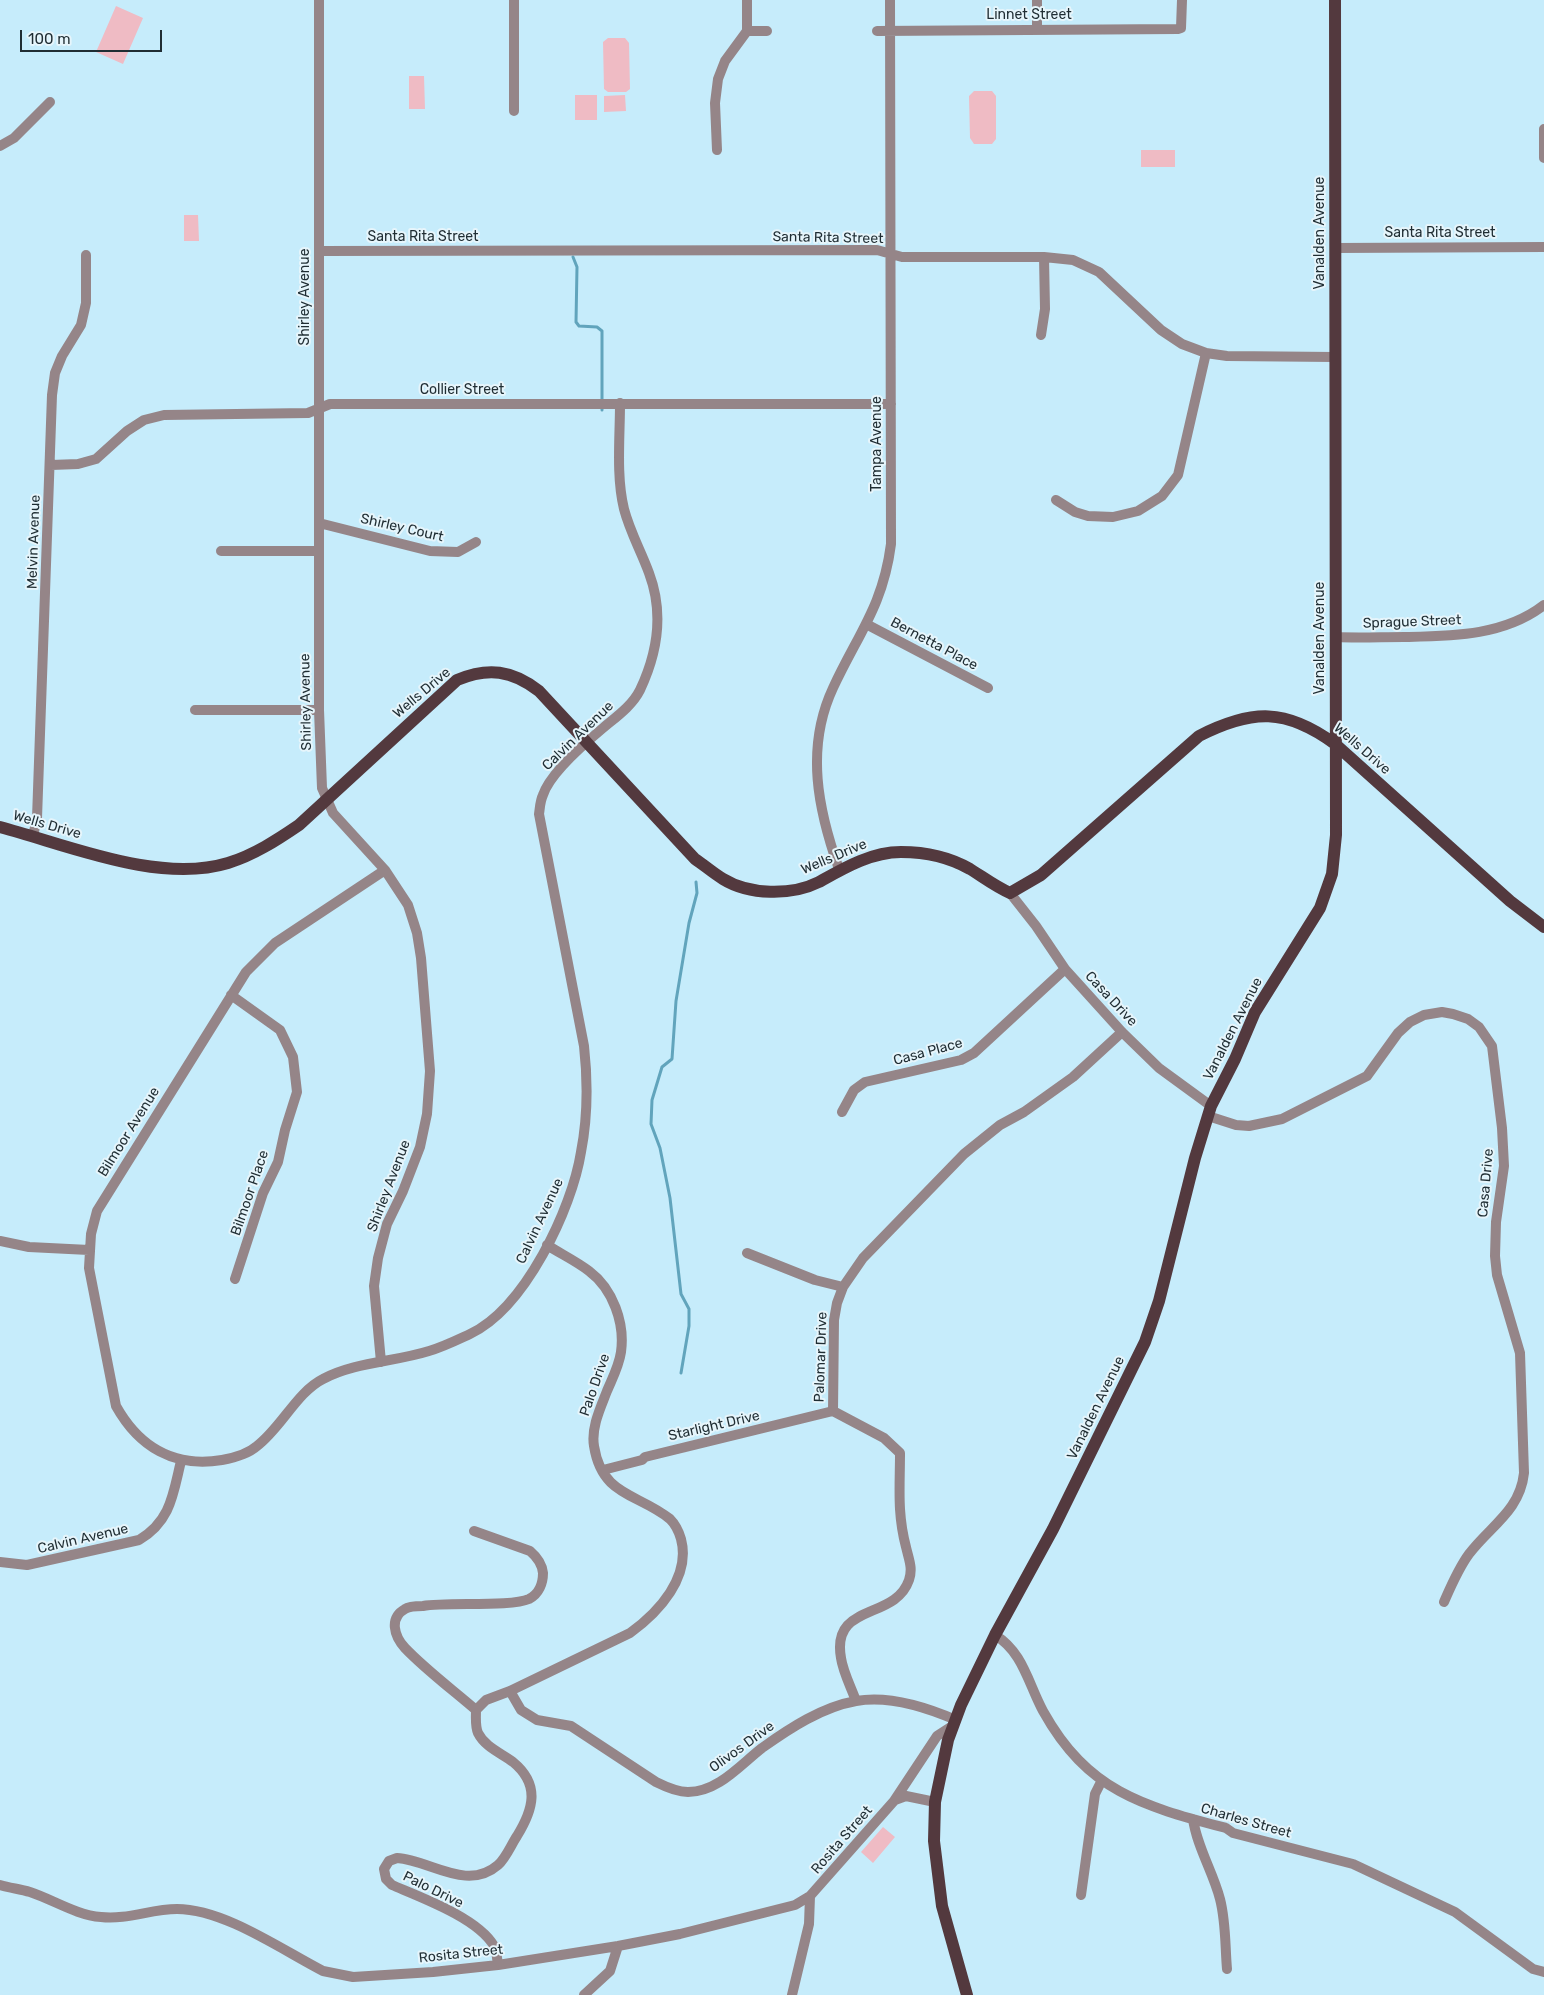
<!DOCTYPE html>
<style>
body{margin:0}
#map{position:relative;width:1544px;height:1995px;overflow:hidden;background:#c6ecfb;font-family:Rubik,sans-serif}
canvas{display:block}
.scale{position:absolute;left:20px;top:30px;width:142px;height:22px;box-sizing:border-box;border:2px solid #1f2d33;border-top:0;padding-left:6px;font-size:15px;line-height:18px;white-space:nowrap;color:#1f2d33;-webkit-text-stroke:4px #e6f5fb;paint-order:stroke}
</style>
<div id="map">
<canvas width="1544" height="1995"></canvas>
<div class="scale">100 m</div>
</div>
<script>
const g = document.querySelector('canvas').getContext('2d');
g.lineJoin = 'round';
function paint(path, color) { g.fillStyle = color; g.fill(path, 'evenodd'); }
function trace(path, color, width, dash) { g.strokeStyle = color; g.lineWidth = width; g.lineCap = dash ? 'butt' : 'round'; g.setLineDash(dash || []); g.stroke(path); }
function label(font, color, halo, rows, align = 'center') {
  g.font = font + ' Rubik,sans-serif'; g.lineWidth = 4; g.setLineDash([]); g.textBaseline = 'middle'; g.strokeStyle = halo; g.fillStyle = color; for (const [text, x, y, turn = 0] of rows) {
    g.save(); g.translate(x, y); g.rotate((+turn || 0) * Math.PI / 180); g.textAlign = isNaN(turn) ? turn : align; if (halo) g.strokeText(text, 0, 0); g.fillText(text, 0, 0); g.restore();
  }
}
const green = new Path2D(`
 M116 6 143 18 123 64 96 52Z
 M608 38H625L629 43 630 89 626 92H608L604 89 603 42Z
 M409 76H424L425 109H409Z
 M974 91H992L996 96V139L992 144H974L970 138 969 96Z
 M575 95H597V120H575Z
 M625 95 626 111 604 112V96Z
 M1141 150H1175V167H1141Z
 M184 215H198L199 241H184Z
 M883 1827 895 1837 873 1863 861 1852Z`);
const stream = new Path2D(`
 M573 257 577 267 576 322 579 326 597 327 602 331V410
 M681 1373 689 1326V1309L681 1294 670 1198 660 1148 651 1124 652 1100 662 1067 672 1059 676 1001 689 923 697 893 696 882`);
const minor = new Path2D(`
 M319 0V710L322 788 333 813 385 870 408 905 417 933 421 958 430 1071 427 1114 420 1147 403 1191 387 1224 378 1258 374 1286 381 1362
 M514 0V111
 M1037 28V0
 M747 31H767
 M877 31 1178 29 1181 28 1182 0
 M1544 129V158
 M0 146 14 138 50 102
 M717 150 715 103 718 79 725 61 747 31V0
 M1335 248 1544 247
 M319 251 877 250 902 257H1044L1073 260 1099 272 1161 330 1182 344 1206 353 1227 356 1334 357
 M1041 335 1045 309 1044 257
 M51 465 78 464 96 459 127 431 144 420 164 415 308 413 330 404H891
 M1056 500 1075 512 1088 516 1113 517 1138 511 1162 496 1178 475 1206 353
 M319 523 430 551 458 552 476 542
 M221 551H319
 M868 625 988 688
 M1335 637C1358 638 1381 637 1404 637 1452 636 1504 636 1544 605
 M195 710H319
 M33 836 37 818 52 395 55 373 62 356 81 325 86 303V255
 M839 869C818 810 805 748 833 688 858 634 883 606 891 544L890 0
 M385 870 275 943 246 972 97 1211 91 1234 89 1268 116 1406C139 1447 174 1468 222 1460 233 1458 248 1454 257 1446 281 1428 297 1392 323 1379 355 1362 394 1362 429 1351 443 1347 457 1340 470 1334 525 1308 572 1209 581 1152 588 1116 588 1082 584 1046L539 814C540 808 540 801 543 795 550 773 585 743 603 728 616 717 632 706 640 690 658 652 664 613 649 573 641 551 630 532 624 509 616 476 620 438 620 403
 M1010 893 1036 926 1065 969 1122 1032 1159 1068 1211 1106
 M231 995 280 1030 293 1057 297 1092 285 1130 278 1162 263 1193 235 1279
 M842 1112 854 1090 865 1082 961 1060 974 1053 1065 969
 M1208 1116 1236 1125 1249 1126 1282 1119 1367 1076 1398 1033 1410 1022 1424 1015 1442 1012 1453 1014 1468 1019 1479 1027 1492 1046 1502 1128 1504 1166 1496 1222 1495 1256 1497 1275 1520 1353 1524 1473C1520 1511 1490 1526 1469 1554 1458 1569 1451 1586 1444 1602
 M0 1241 29 1247 89 1250
 M747 1253 815 1280 843 1287
 M833 1411 834 1320 837 1303 843 1287 863 1258 964 1154 1000 1125 1024 1112 1073 1077 1122 1032
 M833 1411 884 1438 900 1453C900 1487 897 1513 906 1547 909 1560 913 1568 909 1580 895 1621 831 1602 841 1658 843 1672 851 1687 856 1701
 M603 1470 642 1460 645 1457 833 1411
 M474 1531 530 1551C537 1557 542 1563 543 1573 543 1583 539 1594 529 1599 511 1607 448 1602 423 1606 418 1606 409 1606 405 1609 389 1618 394 1636 405 1648 426 1670 453 1690 476 1710
 M0 1562 27 1565 139 1540C171 1521 173 1494 181 1461
 M995 1635C1023 1652 1028 1683 1043 1711 1088 1792 1143 1806 1226 1828L1233 1833 1353 1864 1455 1912 1533 1969 1544 1972
 M510 1691 521 1710 537 1720 571 1726 656 1782C666 1787 677 1792 688 1792 718 1792 740 1765 762 1748 790 1728 822 1707 856 1701 889 1695 926 1707 956 1720
 M895 1800 906 1796 935 1802
 M1193 1819C1197 1847 1213 1872 1220 1899 1226 1922 1225 1946 1227 1969
 M0 1885C10 1888 20 1889 30 1892 54 1900 76 1915 101 1917 127 1920 151 1909 177 1909 224 1909 282 1950 323 1971L353 1977 433 1972 498 1965 618 1946 680 1934 795 1905 810 1896 894 1801 937 1736 954 1725
 M1081 1895 1095 1794 1102 1780
 M498 1965C497 1959 497 1952 494 1946 478 1918 420 1897 392 1885L386 1879 384 1869 389 1861 397 1858C430 1860 467 1892 498 1865 506 1858 511 1845 517 1836 533 1810 541 1785 513 1762 501 1753 485 1747 478 1733 475 1726 476 1718 476 1710L486 1700 510 1691 630 1633C659 1612 691 1577 681 1539 679 1532 675 1524 670 1519 638 1493 602 1497 594 1446 591 1428 600 1409 607 1391 612 1379 619 1366 621 1352 625 1323 613 1289 589 1271 576 1261 561 1254 547 1245
 M584 1995 610 1971 618 1946
 M792 1995 809 1924 810 1896`);
const major = new Path2D(`
 M0 827C68 845 159 884 228 863 254 855 277 840 299 825L457 680C488 667 512 670 539 691L695 859C704 865 713 873 723 879 749 895 791 896 819 882 844 868 871 852 901 852 925 852 949 857 970 869 983 877 996 887 1010 893L1041 875 1199 736C1252 709 1286 708 1335 744L1510 901 1544 927
 M967 1995 942 1906 934 1841 935 1802 948 1740 961 1705 995 1635 1053 1529 1145 1342 1159 1301 1195 1158 1211 1106 1235 1059 1255 1012 1320 908 1332 874 1336 835 1335 0`);
const streetNames = [
 ["Linnet Street",1029,15],
 ["Vanalden Avenue",1320,233,-90],
 ["Santa Rita Street",1440,233],
 ["Santa Rita Street",423,237],
 ["Santa Rita Street",828,238,1],
 ["Shirley Avenue",305,297,-90],
 ["Collier Street",462,390],
 ["Tampa Avenue",877,444,-90],
 ["Shirley Court",402,528,13],
 ["Melvin Avenue",34,542,-88],
 ["Sprague Street",1412,622,-2],
 ["Vanalden Avenue",1320,638,-90],
 ["Bernetta Place",934,644,28],
 ["Wells Drive",422,693,-40],
 ["Shirley Avenue",306,702,-91],
 ["Calvin Avenue",578,736,-44],
 ["Wells Drive",1362,749,41],
 ["Wells Drive",47,825,16],
 ["Wells Drive",834,857,-23],
 ["Casa Drive",1111,999,47],
 ["Vanalden Avenue",1233,1029,-63],
 ["Casa Place",928,1052,-15],
 ["Bilmoor Avenue",129,1132,-58],
 ["Casa Drive",1486,1183,-85],
 ["Shirley Avenue",389,1186,-69],
 ["Bilmoor Place",250,1193,-71],
 ["Calvin Avenue",540,1221,-65],
 ["Palomar Drive",821,1357,-88],
 ["Palo Drive",595,1385,-71],
 ["Vanalden Avenue",1096,1408,-64],
 ["Starlight Drive",714,1426,-13],
 ["Calvin Avenue",83,1539,-13],
 ["Olivos Drive",742,1747,-36],
 ["Charles Street",1246,1821,16],
 ["Rosita Street",842,1840,-49],
 ["Palo Drive",433,1890,26],
 ["Rosita Street",461,1954,-6]
];
paint(green, '#efbbc4');
trace(stream, '#61a4bc', 3);
trace(minor, '#958588', 10);
trace(major, '#53393e', 12);
label('14px', '#1f2d33', '#e6f5fb', streetNames);
</script>
